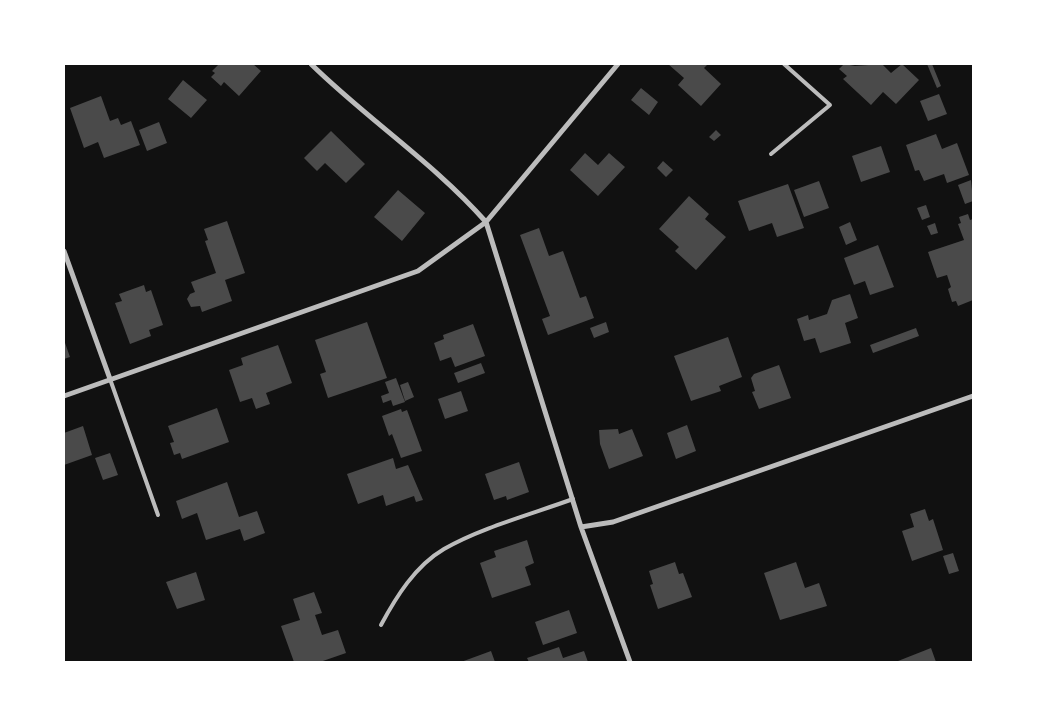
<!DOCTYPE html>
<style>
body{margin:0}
#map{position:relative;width:1037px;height:726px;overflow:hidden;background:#111;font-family:Poppins,sans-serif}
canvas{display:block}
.frame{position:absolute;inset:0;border:65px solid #fff;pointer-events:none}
</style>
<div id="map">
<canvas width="1037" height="726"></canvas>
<div class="frame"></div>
</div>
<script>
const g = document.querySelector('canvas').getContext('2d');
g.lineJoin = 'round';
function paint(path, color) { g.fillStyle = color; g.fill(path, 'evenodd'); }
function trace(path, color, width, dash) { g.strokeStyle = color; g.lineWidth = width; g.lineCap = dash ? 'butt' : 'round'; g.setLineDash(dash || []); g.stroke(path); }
const building = new Path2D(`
 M219 64H253L261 71 239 96 224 82 221 86 211 77 215 73 212 71Z
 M668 64H708L704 68 721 84 701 106 678 85 684 78Z
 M844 64 855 66 882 64 891 73 902 64 919 80 896 104 883 92 871 105 843 79 847 76 839 69Z
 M927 64H932L941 86 937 88Z
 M183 80 207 100 191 118 168 99Z
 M641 88 658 102 649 115 631 100Z
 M939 94 947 114 928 121 920 101Z
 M101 96 110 121 118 118 121 125 131 121 140 145 104 158 98 142 84 148 70 108Z
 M159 122 167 143 147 151 139 130Z
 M716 130 721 135 714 141 709 137Z
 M331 131 365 164 346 183 325 163 317 171 304 158Z
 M936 134 942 149 957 143 969 175 947 183 944 174 924 181 919 170 915 171 906 145Z
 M881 146 890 172 861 182 852 156Z
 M585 153 598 165 609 153 625 167 598 196 570 170Z
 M663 161 673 170 666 177 657 168Z
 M971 180 973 201 965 204 958 185Z
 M819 181 829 208 804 217 794 190Z
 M788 184 804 228 777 237 772 223 749 231 738 201Z
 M398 190 425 213 402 241 374 217Z
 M689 196 709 214 705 219 726 237 696 270 675 251 679 247 659 229Z
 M926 205 930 217 922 220 917 208Z
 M968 214 970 220 973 219V300L958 306 956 301 952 302 948 289 951 287 947 275 937 278 928 252 964 240 958 224 961 223 959 217Z
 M227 221 245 273 225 280 232 301 202 312 200 306 191 307 187 299 190 294 195 292 191 282 216 273 205 241 208 240 204 229Z
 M850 222 857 240 846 245 839 227Z
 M935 223 938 233 931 235 927 226Z
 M539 228 549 256 563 251 580 298 586 296 594 318 548 335 542 319 550 316 520 235Z
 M878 245 894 287 870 295 865 281 854 285 844 258Z
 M144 285 146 292 151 290 163 325 149 330 151 336 130 344 115 303 122 301 119 294Z
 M850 294 858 318 845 323 851 343 820 353 815 338 804 341 797 319 808 315 809 320 827 314 832 300Z
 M367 322 387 378 328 398 320 374 326 372 315 340Z
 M606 322 609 332 594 338 590 328Z
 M473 324 485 356 455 367 451 357 440 361 434 343 444 339 443 335Z
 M916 328 919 336 873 353 870 345Z
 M728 337 742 377 719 386 721 391 691 401 674 356Z
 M64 340 70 357 64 359Z
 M278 345 292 383 266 393 270 404 256 409 252 398 240 402 229 370 243 365 241 358Z
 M481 363 485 373 458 383 454 373Z
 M779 365 791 398 759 409 752 392 755 391 751 378 754 374Z
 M396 378 405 402 393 406 391 400 383 403 381 396 389 393 385 382Z
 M408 382 414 397 405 401 400 385Z
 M461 391 468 411 445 419 438 399Z
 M217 408 229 442 182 459 180 453 174 455 170 443 174 442 168 426Z
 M401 409 402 412 407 410 422 451 401 458 392 434 389 436 382 416Z
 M687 425 696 451 676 459 667 433Z
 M83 426 92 455 64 465V433Z
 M618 429 619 434 632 429 643 456 609 469 600 444 599 430Z
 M110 453 118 475 103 480 95 458Z
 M393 458 396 469 408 465 423 500 416 502 414 496 386 506 383 495 358 504 347 474Z
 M519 462 529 492 507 500 506 496 494 500 485 474Z
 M227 482 239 517 257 511 265 533 244 541 240 529 206 540 197 513 182 519 176 501Z
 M925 509 929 521 933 519 943 550 912 561 902 531 914 527 910 514Z
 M527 540 534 563 525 567 531 585 492 598 480 563 496 557 494 551Z
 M953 553 959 571 949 574 943 556Z
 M675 562 679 574 683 573 692 597 658 609 650 585 653 584 649 571Z
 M796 562 805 588 819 583 827 606 780 620 764 573Z
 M196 572 205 600 177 609 166 582Z
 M314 592 322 613 315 615 322 635 338 630 346 653 320 662H294L281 626 300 620 293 599Z
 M569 610 577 633 543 645 535 622Z
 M559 647 563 658 584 651 588 662H529L527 658Z
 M931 648 936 662H898V661Z
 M491 651 495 662H461Z`);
const service = new Path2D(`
 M771 154 830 105 784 64
 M110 379 158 515
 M381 625C396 597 415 566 444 549 480 528 532 514 573 499`);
const minor = new Path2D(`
 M311 64C367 119 434 163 486 222L581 527 630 662
 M64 251 110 379
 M64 396 418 271 486 222 618 64
 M581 527 613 522 973 396`);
paint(building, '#4a4a4a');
trace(service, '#bcbcbc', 4);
trace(minor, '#bcbcbc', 5);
</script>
